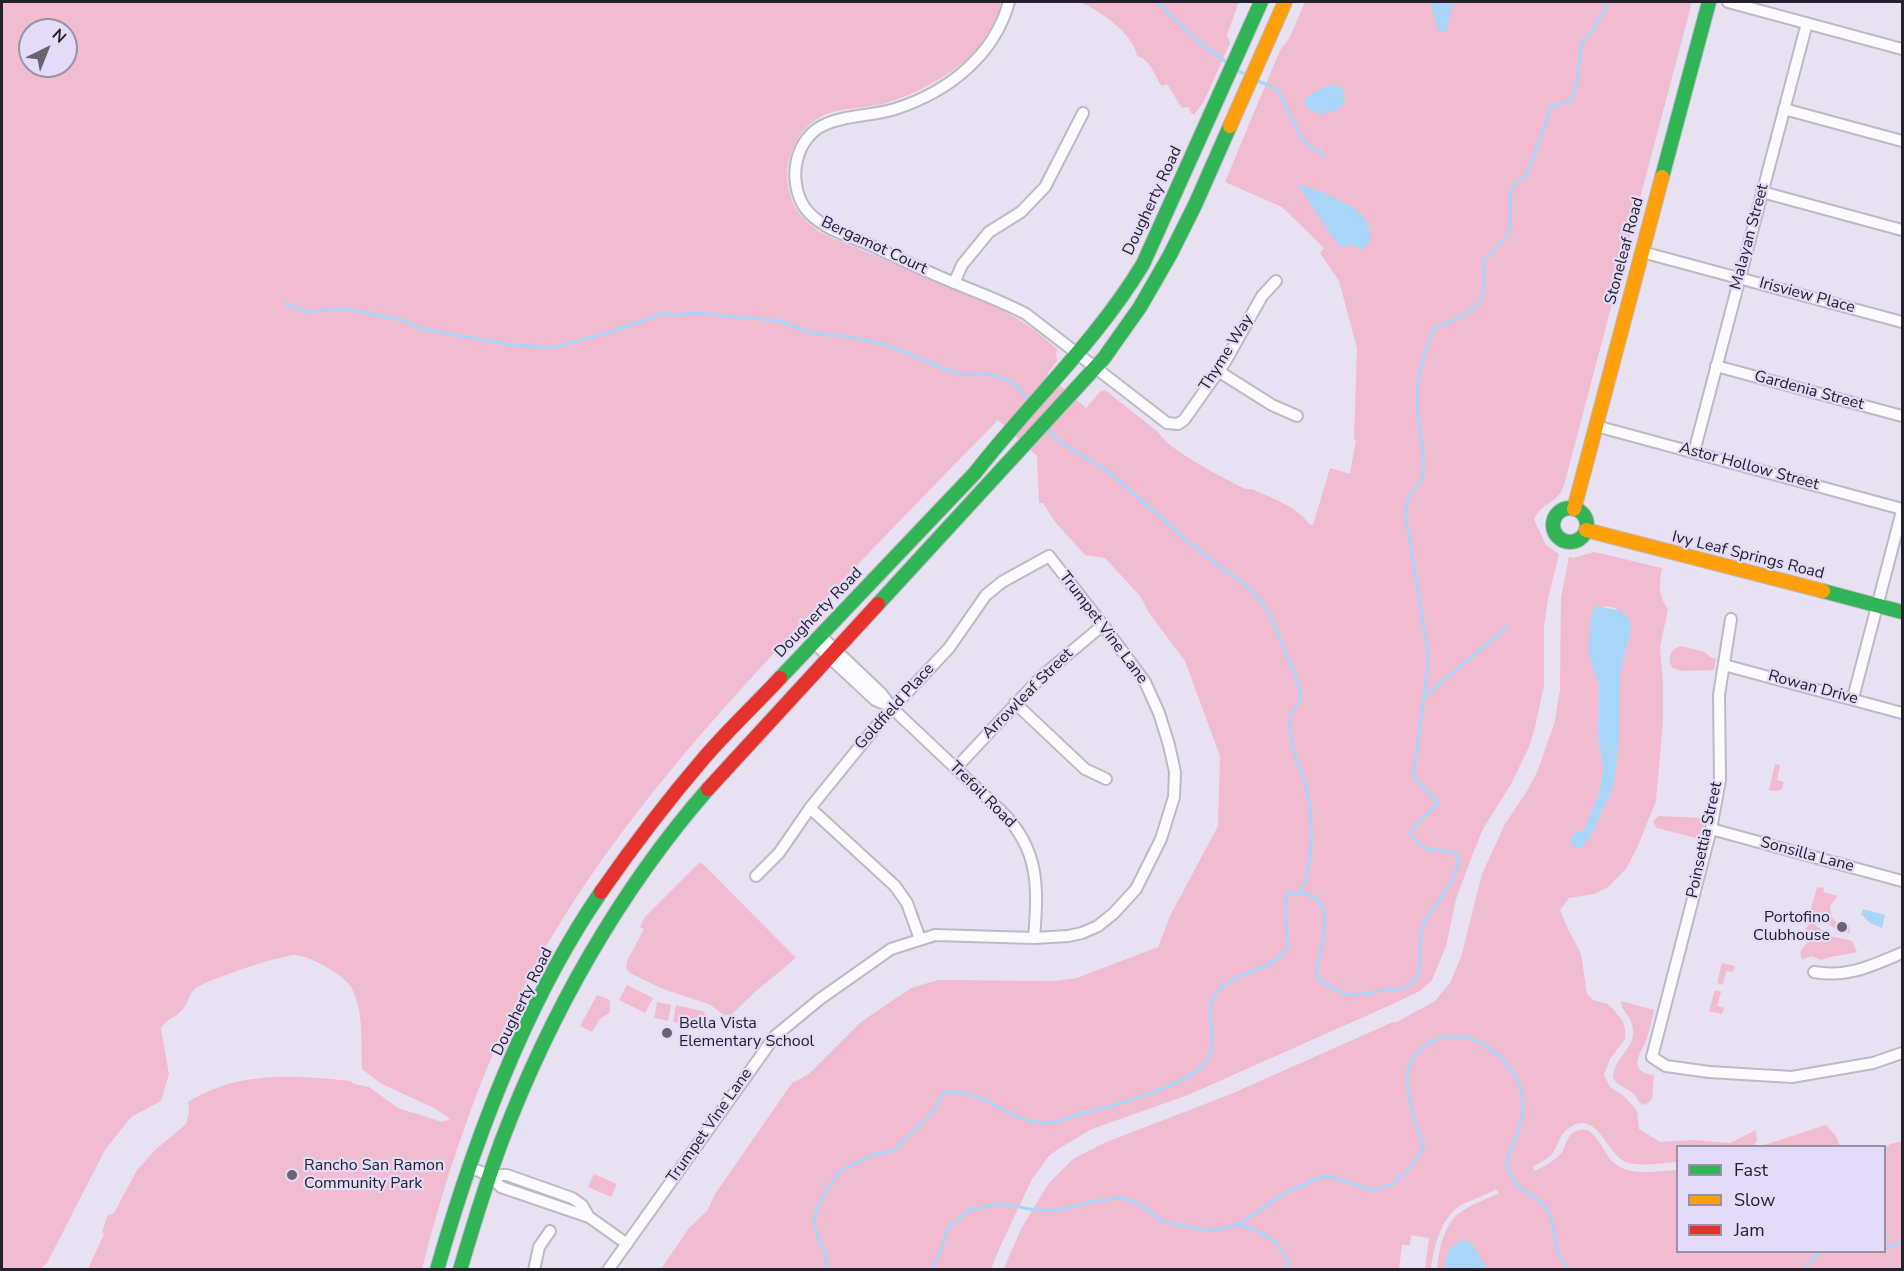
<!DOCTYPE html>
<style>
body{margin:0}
#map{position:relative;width:1904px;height:1271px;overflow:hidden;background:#e7e1f2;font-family:"Nunito Sans",sans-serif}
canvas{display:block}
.frame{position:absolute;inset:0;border:3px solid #25212c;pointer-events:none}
.legend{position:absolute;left:1676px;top:1145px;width:210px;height:108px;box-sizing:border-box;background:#e4dbf8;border:2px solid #9891a6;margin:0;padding:8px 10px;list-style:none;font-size:18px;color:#25212c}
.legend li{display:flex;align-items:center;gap:12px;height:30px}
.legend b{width:30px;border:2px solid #9891a6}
.north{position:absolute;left:18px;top:18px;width:60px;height:60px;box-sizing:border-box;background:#e4dbf8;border:2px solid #9891a6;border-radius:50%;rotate:43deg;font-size:16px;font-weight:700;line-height:24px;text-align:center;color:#25212c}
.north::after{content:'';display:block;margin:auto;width:21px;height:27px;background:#696471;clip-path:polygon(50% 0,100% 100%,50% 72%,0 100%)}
</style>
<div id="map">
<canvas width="1904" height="1271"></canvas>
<div class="frame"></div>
<ul class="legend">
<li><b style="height:8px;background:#30b455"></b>Fast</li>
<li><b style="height:8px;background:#ff9f0a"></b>Slow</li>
<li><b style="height:8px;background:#e5322d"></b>Jam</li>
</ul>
<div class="north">N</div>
</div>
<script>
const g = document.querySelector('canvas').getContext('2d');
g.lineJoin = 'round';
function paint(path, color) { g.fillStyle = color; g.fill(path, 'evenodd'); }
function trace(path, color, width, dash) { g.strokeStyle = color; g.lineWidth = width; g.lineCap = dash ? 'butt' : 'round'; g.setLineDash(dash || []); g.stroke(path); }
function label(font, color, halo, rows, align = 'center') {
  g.font = font + ' "Nunito Sans",sans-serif'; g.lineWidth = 4.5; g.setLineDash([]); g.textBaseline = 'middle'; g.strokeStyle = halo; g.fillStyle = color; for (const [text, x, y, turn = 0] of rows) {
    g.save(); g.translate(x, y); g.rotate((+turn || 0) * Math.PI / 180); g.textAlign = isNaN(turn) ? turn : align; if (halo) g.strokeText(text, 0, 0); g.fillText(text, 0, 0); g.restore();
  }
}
const green = new Path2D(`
 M2 2H1001C998 52 925 93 882 104 862 109 839 107 820 117 787 136 777 182 799 213 806 222 814 228 823 234L1002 309 1036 331 1058 350 1056 352 1057 361 1047 374 1086 408 1101 391 1105 390 1158 432C1172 453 1221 476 1245 489H1252C1271 498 1297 506 1309 524L1313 525 1330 468 1350 474 1356 440H1354L1357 348 1339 281 1320 253 1324 248 1282 207 1225 182 1280 50 1289 39 1305 2H1692L1564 485C1558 504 1541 502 1534 520L1546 545 1559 554 1548 599 1544 627V686L1534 731 1529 747 1511 784 1483 829 1472 856 1456 899 1446 946 1432 980 1420 991 1395 1003 1188 1095 1092 1129 1058 1149 1049 1156 1032 1179 1000 1247 991 1269H661L689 1228 707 1211 715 1194 792 1083 809 1074 861 1022 911 988 938 980 1055 981 1077 978 1158 947 1171 914 1218 826 1220 756 1185 661 1149 613 1141 597 1105 558 1085 555 1055 522 1043 503H1039L1037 456 998 420C927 492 857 565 787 639 695 738 604 842 538 961 485 1057 449 1164 422 1269H88L104 1234 102 1232 108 1215 114 1213 137 1170 156 1149 186 1124 189 1113 188 1102C238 1071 293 1075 350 1081L354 1084 369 1087 398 1108 442 1122 450 1119 436 1109 380 1083 362 1069C361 1043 364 1010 351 987 344 975 310 956 296 955 283 954 207 980 196 988 189 993 188 1005 181 1011 174 1019 166 1018 161 1029L169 1074 161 1101 131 1117 105 1150 47 1263 41 1269 2 1270ZM30 30H66V66H30Z
 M1080 2H1239L1227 35 1230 43 1204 101 1194 115 1190 112 1189 107 1182 108 1167 84 1162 86 1160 84C1154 73 1149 59 1137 56 1134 34 1099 10 1080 2Z
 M1594 552 1662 568C1659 583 1658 596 1668 609L1660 647 1663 683V721L1656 801 1637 848 1626 869 1608 887 1594 894 1569 898 1560 910 1566 925 1581 954 1587 994 1593 1000 1607 1004 1612 1008 1622 1020 1625 1028V1039L1610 1059 1604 1075 1610 1087 1624 1096 1637 1111 1639 1129 1660 1142 1694 1140 1730 1143 1756 1130 1757 1140 1754 1146H1678L1677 1162C1662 1163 1641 1167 1626 1162 1606 1154 1597 1108 1569 1128 1559 1134 1558 1147 1552 1154 1547 1160 1538 1163 1533 1167L1535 1171C1544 1166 1556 1160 1562 1152 1566 1145 1566 1137 1574 1132 1595 1120 1602 1153 1614 1163 1631 1177 1657 1171 1677 1170L1678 1252H1884L1885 1148 1890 1144 1902 1141V1269H1437C1439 1249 1444 1221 1464 1210 1474 1203 1487 1199 1499 1193L1496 1189C1485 1196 1472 1199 1461 1205 1440 1219 1434 1246 1431 1269H1425L1429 1238 1411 1235 1410 1245H1402L1399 1269 1003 1270 1022 1227 1049 1183 1073 1159 1104 1143 1231 1094 1393 1022H1397L1435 1001 1450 983 1461 957 1482 874 1505 824 1527 791 1538 770 1555 721 1560 689 1561 598 1569 557 1573 558ZM1604 606 1616 608 1631 630 1620 674 1614 785 1595 828 1583 846 1570 843 1575 833 1584 830 1599 793 1603 767 1598 738 1599 685 1598 677 1592 667Z
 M1681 646 1705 652 1710 657 1716 659 1714 670 1683 671 1673 668C1666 659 1670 649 1681 646Z
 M1775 764 1780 765 1777 780 1784 782 1781 790 1776 791 1769 790Z
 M1658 816 1704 818 1706 819 1700 839 1657 828 1653 822Z
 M699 863 703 864 796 958 755 992 731 1015H724L709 1004 663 989 630 973 626 968 627 961 644 929 640 927 645 917Z
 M1817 887 1824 888 1823 892 1838 896 1830 906 1832 918 1840 926 1850 925V933C1831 930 1826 920 1810 912Z
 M1813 923 1830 936 1852 941 1857 952C1848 955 1827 956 1822 960L1811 956 1802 960 1800 952 1807 943C1804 933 1802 927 1813 923Z
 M1722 963 1735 966 1733 972 1726 971 1723 985 1717 983Z
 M627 985 653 998 645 1013 619 1000Z
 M1715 990 1721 992 1717 1006 1724 1008 1722 1014 1709 1011Z
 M597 995 610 1000V1012L599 1020 592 1032 580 1026Z
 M1621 1001 1654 1010C1652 1019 1650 1029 1647 1038 1643 1051 1624 1071 1654 1075L1652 1099 1646 1105 1640 1103 1633 1093 1618 1084 1613 1078C1614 1058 1632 1050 1633 1035 1634 1014 1621 1014 1621 1001Z
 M657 1002 671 1005 668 1021 654 1018Z
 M676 1005 705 1012 702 1028 673 1022Z
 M1826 1125 1836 1136 1840 1146H1761Z
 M594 1174 617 1184 611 1197 588 1187Z`);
const water = new Path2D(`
 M1430 2H1453L1447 29 1444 32 1438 31Z
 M1334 85 1340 86C1361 112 1308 125 1304 100 1313 91 1322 87 1334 85Z
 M1299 185C1314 188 1354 204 1363 216 1366 220 1367 225 1369 229 1372 239 1370 243 1362 250L1350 243 1343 249C1324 230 1315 206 1297 186Z
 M1597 606 1622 611 1630 620 1631 630 1620 674 1619 741 1614 785 1595 828 1583 847 1579 848 1571 845 1570 839 1575 833 1584 830 1599 793 1603 767 1598 738 1599 685C1598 677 1594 673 1592 666 1586 650 1590 628 1592 611Z
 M1863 909 1885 915 1882 928 1870 923 1861 914Z
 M1461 1239 1471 1243 1488 1269H1444L1448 1251Z`);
const stream = new Path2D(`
 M1157 2 1195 39 1227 63
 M1235 69 1248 76
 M1256 80 1277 89 1303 141 1324 156
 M285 303 307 312 345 309 403 320 422 329 507 344 551 348 614 331 664 313 673 315 697 313 781 321 813 334 846 336 887 345 947 370 965 375 989 374 1005 379 1017 386 1028 401
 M1048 429 1056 439 1063 444 1109 472 1190 543 1251 590C1270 608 1276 631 1286 653 1292 667 1298 679 1301 694 1301 705 1288 713 1289 723 1291 733 1292 746 1295 755 1297 763 1301 770 1303 777 1314 814 1316 856 1301 892
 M1425 696 1508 626
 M1239 1224C1264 1233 1283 1240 1290 1270
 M1884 1248 1902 1242
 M826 1270V1253L820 1244 814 1223 817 1208 826 1191 841 1170 875 1154 893 1151 934 1111 943 1093C982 1085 1009 1124 1046 1123 1056 1123 1067 1118 1077 1115 1111 1106 1167 1092 1196 1071 1202 1067 1207 1060 1210 1054 1218 1033 1202 1011 1217 992 1231 974 1259 973 1277 959 1281 956 1285 950 1289 946 1286 927 1284 911 1287 893 1343 889 1322 939 1316 972L1318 979C1327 984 1336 991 1346 994 1359 998 1378 990 1392 989 1395 989 1398 990 1401 989 1407 988 1416 980 1418 974 1423 956 1416 937 1426 919 1436 904 1463 872 1458 854 1436 845 1429 860 1410 833 1417 819 1429 815 1438 803L1413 776 1427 675 1428 654 1408 529C1405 517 1404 505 1411 493 1414 488 1420 484 1422 478 1428 455 1417 428 1417 404 1417 378 1424 350 1435 327 1476 311 1488 309 1483 261L1509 234 1511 211 1510 197 1514 184 1526 176 1552 106 1570 101 1576 87 1582 43 1595 28 1597 21 1605 11V2
 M932 1270 942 1248 947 1229 970 1209 1003 1204 1035 1210H1059L1094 1201 1121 1198 1142 1205 1163 1222 1211 1231 1239 1224 1287 1192 1322 1177H1331L1372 1190 1393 1184 1413 1164 1424 1147C1417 1127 1404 1092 1408 1071 1410 1059 1420 1049 1429 1043 1467 1020 1519 1059 1523 1100 1525 1120 1513 1143 1506 1162 1509 1168 1511 1178 1515 1183 1524 1193 1541 1198 1547 1210 1560 1231 1548 1248 1570 1270
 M1802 1270 1820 1252`);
const street = new Path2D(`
 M1009 2C994 56 948 92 895 109 873 116 844 115 824 125 810 131 800 146 797 160 793 176 796 195 805 208 820 228 846 235 868 244 891 255 915 266 938 276 968 289 998 299 1026 314L1167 423 1178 424 1184 420 1225 362 1262 296 1276 281
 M1728 2 1902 49
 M1784 109 1902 141
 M1762 192 1902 230
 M1642 252 1902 322
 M954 283 962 265 989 232 1021 212 1045 187 1083 113
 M1716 366 1902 416
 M1218 371 1272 405 1297 416
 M1596 426 1902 509
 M1694 452 1807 23
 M1731 619 1719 695 1720 780 1711 829 1652 1057 1666 1066 1709 1072 1792 1077 1873 1063 1902 1053
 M821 636 881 693 892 708 1002 812C1040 850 1038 888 1034 938
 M813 642 875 700 889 706
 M1724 665 1902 713
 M1853 698 1902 511
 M1015 703 1085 769 1106 779
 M956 768 1042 676 1103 625
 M810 808 895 886 907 903 920 939
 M1711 829 1902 881
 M1814 972C1848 978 1871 966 1902 953
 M468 1167 489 1175H507L572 1198 582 1205 589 1217 627 1244
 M489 1175 501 1187 589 1217
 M534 1270 539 1247 550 1231
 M608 1270 775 1036 820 999 891 949 935 935 1034 938 1068 936 1082 933 1098 926 1114 913 1136 889 1161 839 1174 797 1175 772 1169 745 1159 713 1145 682 1103 625 1049 556 1002 582 986 595 949 648 883 718 810 808 779 853 756 876`);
const fast = new Path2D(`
 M1662 177 1709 2
 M1553 525a17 17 0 1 1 34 0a17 17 0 1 1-34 0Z
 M1823 591 1902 612
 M878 604 1104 358 1140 307 1170 255 1195 205 1230 126
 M780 678 975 473C1031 401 1096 342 1143 264L1261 2
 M437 1270C473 1144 526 1001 601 892
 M460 1270C473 1226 486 1183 502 1140 550 1014 619 891 708 789`);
const slow = new Path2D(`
 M1230 126 1285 2
 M1574 509 1662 177
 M1586 530 1823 591`);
const jam = new Path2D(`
 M708 789 878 604
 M601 892C633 846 667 801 704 758 728 730 755 705 780 678`);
const markers = [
 [1842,927,6,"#696471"],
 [667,1033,6,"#696471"],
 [292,1175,6,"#696471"]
];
const streetNames = [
 ["Dougherty Road",1153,201,-65],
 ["Malayan Street",1750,237,-75],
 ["Bergamot Court",874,246,25],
 ["Stoneleaf Road",1625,251,-75],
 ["Irisview Place",1807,296,15],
 ["Thyme Way",1227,353,-58],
 ["Gardenia Street",1809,391,15],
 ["Astor Hollow Street",1749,467,15],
 ["Ivy Leaf Springs Road",1748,556,14],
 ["Dougherty Road",819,613,-46],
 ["Trumpet Vine Lane",1103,628,53],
 ["Rowan Drive",1813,688,15],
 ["Arrowleaf Street",1028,694,-45],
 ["Goldfield Place",895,707,-48],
 ["Trefoil Road",982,795,45],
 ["Poinsettia Street",1705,840,-78],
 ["Sonsilla Lane",1807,855,15],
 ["Dougherty Road",523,1002,-64],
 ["Trumpet Vine Lane",710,1126,-55]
];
const poiNames = [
 ["Portofino",1830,918,"right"],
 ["Clubhouse",1830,936,"right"],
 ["Bella Vista",679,1024],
 ["Elementary School",679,1042],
 ["Rancho San Ramon",304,1166],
 ["Community Park",304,1184]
];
paint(green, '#f1bcd0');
paint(water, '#a9d6f8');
trace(stream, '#a9d6f8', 3);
trace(street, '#bdb9c5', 14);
trace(fast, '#bdb9c5', 16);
trace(slow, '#bdb9c5', 16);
trace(jam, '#bdb9c5', 16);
trace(street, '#fbfafd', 10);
trace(fast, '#30b455', 14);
trace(slow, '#ff9f0a', 14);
trace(jam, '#e5322d', 14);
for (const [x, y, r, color] of markers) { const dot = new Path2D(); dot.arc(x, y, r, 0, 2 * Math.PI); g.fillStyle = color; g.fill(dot); trace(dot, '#e4dbf8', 2); }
label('16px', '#25212c', '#e4dbf8', streetNames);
label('16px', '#25212c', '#e4dbf8', poiNames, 'left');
</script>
